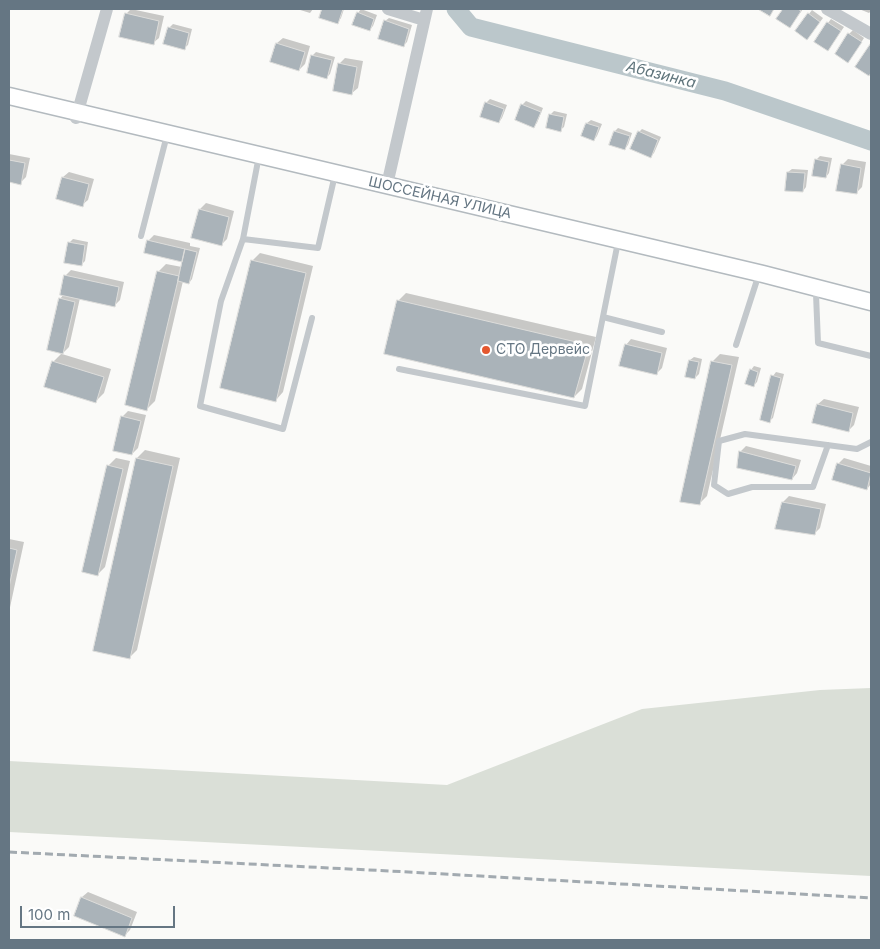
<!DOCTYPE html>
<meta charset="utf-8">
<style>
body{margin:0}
#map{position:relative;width:880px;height:949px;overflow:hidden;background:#fafaf8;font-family:Inter,sans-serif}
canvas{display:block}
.frame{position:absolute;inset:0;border:10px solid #657683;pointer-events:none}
.scale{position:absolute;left:20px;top:906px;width:155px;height:22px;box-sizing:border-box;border:2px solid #657683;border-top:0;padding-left:6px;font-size:15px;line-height:18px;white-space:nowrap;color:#657683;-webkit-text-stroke:4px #fff;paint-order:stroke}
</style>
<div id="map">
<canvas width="880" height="949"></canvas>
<div class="frame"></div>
<div class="scale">100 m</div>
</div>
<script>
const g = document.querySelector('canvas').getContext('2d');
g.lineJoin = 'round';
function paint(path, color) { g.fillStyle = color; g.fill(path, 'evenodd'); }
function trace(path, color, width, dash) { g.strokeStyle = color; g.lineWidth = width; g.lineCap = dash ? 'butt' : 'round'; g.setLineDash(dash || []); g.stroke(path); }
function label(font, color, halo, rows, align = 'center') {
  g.font = font + ' Inter,sans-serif'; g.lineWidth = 5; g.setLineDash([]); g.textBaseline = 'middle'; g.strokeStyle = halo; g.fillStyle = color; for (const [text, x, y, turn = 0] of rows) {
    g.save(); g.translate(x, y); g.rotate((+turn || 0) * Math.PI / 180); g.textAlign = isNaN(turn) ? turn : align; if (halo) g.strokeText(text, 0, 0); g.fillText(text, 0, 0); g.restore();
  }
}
const green = new Path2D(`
 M871 688V876L9 832V761L447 785 642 709 820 690Z`);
const shadow = new Path2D(`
 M131 9 164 16 159 38 153 43 126 14Z
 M297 9H313L310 13Z
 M324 9H344L341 18 338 22 321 17Z
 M361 9 377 15 373 26 369 30 358 13Z
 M785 9H803L790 27 778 19Z
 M859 9H871V11L869 13Z
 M812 10 823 18 811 34 809 14Z
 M389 18 412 25 407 42 403 46 385 21Z
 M831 19 844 27 828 50V23Z
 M173 24 192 29 188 45 184 48 169 28Z
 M853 30 864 38 851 58 849 34Z
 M283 38 310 46 305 64 299 70 277 43Z
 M316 52 335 57 330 74 327 77 312 56Z
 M345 58 363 61 358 88 352 93 339 64Z
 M490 99 507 105 502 118 499 122 486 103Z
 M526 101 543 108 537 123 534 126 516 119 523 104Z
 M554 111 567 114 564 127 560 130 550 115Z
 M591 120 602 124 597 136 594 140 583 135 587 123Z
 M618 128 632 133 628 145 624 149 615 131Z
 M642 129 661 137 654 153 651 156 639 132Z
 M9 154 30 158 26 177 20 183 9 181Z
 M820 156 832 158 829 173 826 177 816 160Z
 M848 159 866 162 862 187 856 193 842 165Z
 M792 169 808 170 806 187 803 191 788 172Z
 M69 172 94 179 88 200 82 205 63 177Z
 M206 203 234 211 227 239 221 245 200 209Z
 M154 235 190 243V246L200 248 192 279 189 283 183 281 155 401 147 409 158 272 166 264 182 267 184 261 145 252 148 241Z
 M73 239 88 242 85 261 81 265 69 243Z
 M260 253 313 266 283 392 276 400 252 261Z
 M71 270 124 282 120 300 114 306 80 298 69 347 62 354 111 369 104 393 96 401 53 362 62 353 60 299 64 294 65 276Z
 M406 293 596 337 582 389 574 397 398 301Z
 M631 339 667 348 662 368 656 374 626 345Z
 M720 354 739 357 707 496 699 504 712 362Z
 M694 357 702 359 699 374 695 378 690 360Z
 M754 366 761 368 757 382 754 385 751 370Z
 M776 372 784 374 773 418 769 421 773 376Z
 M824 399 859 407 854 425 848 431 818 404Z
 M128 411 146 415 138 448 132 454 122 417Z
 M746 446 801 460 797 473 792 479 740 452Z
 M145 450 180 458 137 650 129 658 95 650 137 458Z
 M116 458 130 461 105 567 98 574 108 466Z
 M844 458 871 466V484L867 489 838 464Z
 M789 496 826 504 820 528 814 534 777 528 783 502Z
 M9 539 24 542 9 612Z
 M88 892 137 912 130 930 124 936 75 915 82 897Z`);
const river = new Path2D(`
 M456 9 471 27 725 91 871 141`);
const building = new Path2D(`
 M322 9H343L338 24 319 18Z
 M758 9H774L770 16Z
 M783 9H798L801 11 790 28 776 19Z
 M357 12 374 19 370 31 352 25Z
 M125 13 159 21 154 45 119 37Z
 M808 13 820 22 807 40 795 31Z
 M384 20 409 29 404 47 378 39Z
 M827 22 841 31 828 51 814 42Z
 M168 27 189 33 185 50 163 44Z
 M848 33 862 42 848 63 835 54Z
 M276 43 305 52 299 71 270 62Z
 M871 43V73L869 76 855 67Z
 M311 55 332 60 327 79 307 73Z
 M338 63 357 67 352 95 333 91Z
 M485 102 504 109 499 123 480 117Z
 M521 104 541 112 534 128 515 120Z
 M549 114 564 117 561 132 546 128Z
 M586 123 599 127 594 141 581 136Z
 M614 131 630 136 625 150 609 145Z
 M638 131 658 140 651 158 630 149Z
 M815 159 829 162 826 178 812 176Z
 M9 160 25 163 21 185 9 182Z
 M841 164 861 168 857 194 836 191Z
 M787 172 805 173 803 192 785 191Z
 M62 177 89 184 83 207 56 199Z
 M199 209 229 217 222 246 191 238Z
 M147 240 185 249 182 262 144 253Z
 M68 242 85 245 82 266 64 263Z
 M185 249 197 252 189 284 178 281Z
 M251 260 306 273 276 402 220 388Z
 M157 271 179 276 147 411 125 405Z
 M64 275 119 287 115 307 60 295Z
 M59 298 75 302 63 354 47 350Z
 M397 300 589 345 574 398 384 354Z
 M625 344 662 353 657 375 619 366Z
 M689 360 699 362 695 379 685 377Z
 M52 361 104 377 96 403 44 387Z
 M711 361 732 365 700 505 680 502Z
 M750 369 758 372 754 387 745 384Z
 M771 375 781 378 770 423 760 420Z
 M817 404 853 413 849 432 812 423Z
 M121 416 141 421 132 455 113 451Z
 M739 451 796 466 792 480 737 468Z
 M136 458 173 466 130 659 93 651Z
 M837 463 871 473 867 490 832 480Z
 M107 465 123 469 98 576 82 572Z
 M782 502 821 509 815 535 775 529Z
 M9 548 17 550 9 587Z
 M81 897 132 918 125 937 74 916Z`);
const lane = new Path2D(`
 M141 236 167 135
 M243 239 258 161
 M816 294 818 343 871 356
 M603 317 662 332
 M312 318 283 429 200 406 221 301 243 239 318 248 334 179
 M736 345 757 280
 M399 369 585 406 617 247
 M828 445 813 487H752L728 494 714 485 719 441 745 434 857 449 871 442`);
const street = new Path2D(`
 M388 9 424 20
 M827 9 871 34
 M76 118 107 9
 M387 185 427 9`);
const secondary = new Path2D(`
 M9 96 763 274 871 302`);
const rail = new Path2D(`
 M9 852 390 871 871 898`);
const markers = [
 [486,350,5,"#e4572e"]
];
const streetNames = [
 ["ШОССЕЙНАЯ УЛИЦА",440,198,13]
];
const poiNames = [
 ["СТО Дервейс",496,350]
];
const waterNames = [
 ["Абазинка",661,75,14]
];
paint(green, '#dadfd7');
paint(shadow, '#0003');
trace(river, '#bbc7cb', 19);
paint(building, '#aab3b9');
trace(building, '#dcdcda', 1);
trace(secondary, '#b3babf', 19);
trace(lane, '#c3c8cc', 6);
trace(street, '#c3c8cc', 12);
trace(secondary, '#fff', 16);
trace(rail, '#a2aab0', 3, [8, 4]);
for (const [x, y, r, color] of markers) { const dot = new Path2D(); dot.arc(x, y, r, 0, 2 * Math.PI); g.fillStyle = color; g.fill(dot); trace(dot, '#fff', 2); }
label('14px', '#657683', '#fff', streetNames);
label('14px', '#657683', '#fff', poiNames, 'left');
label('italic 15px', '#60757c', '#fff', waterNames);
</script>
